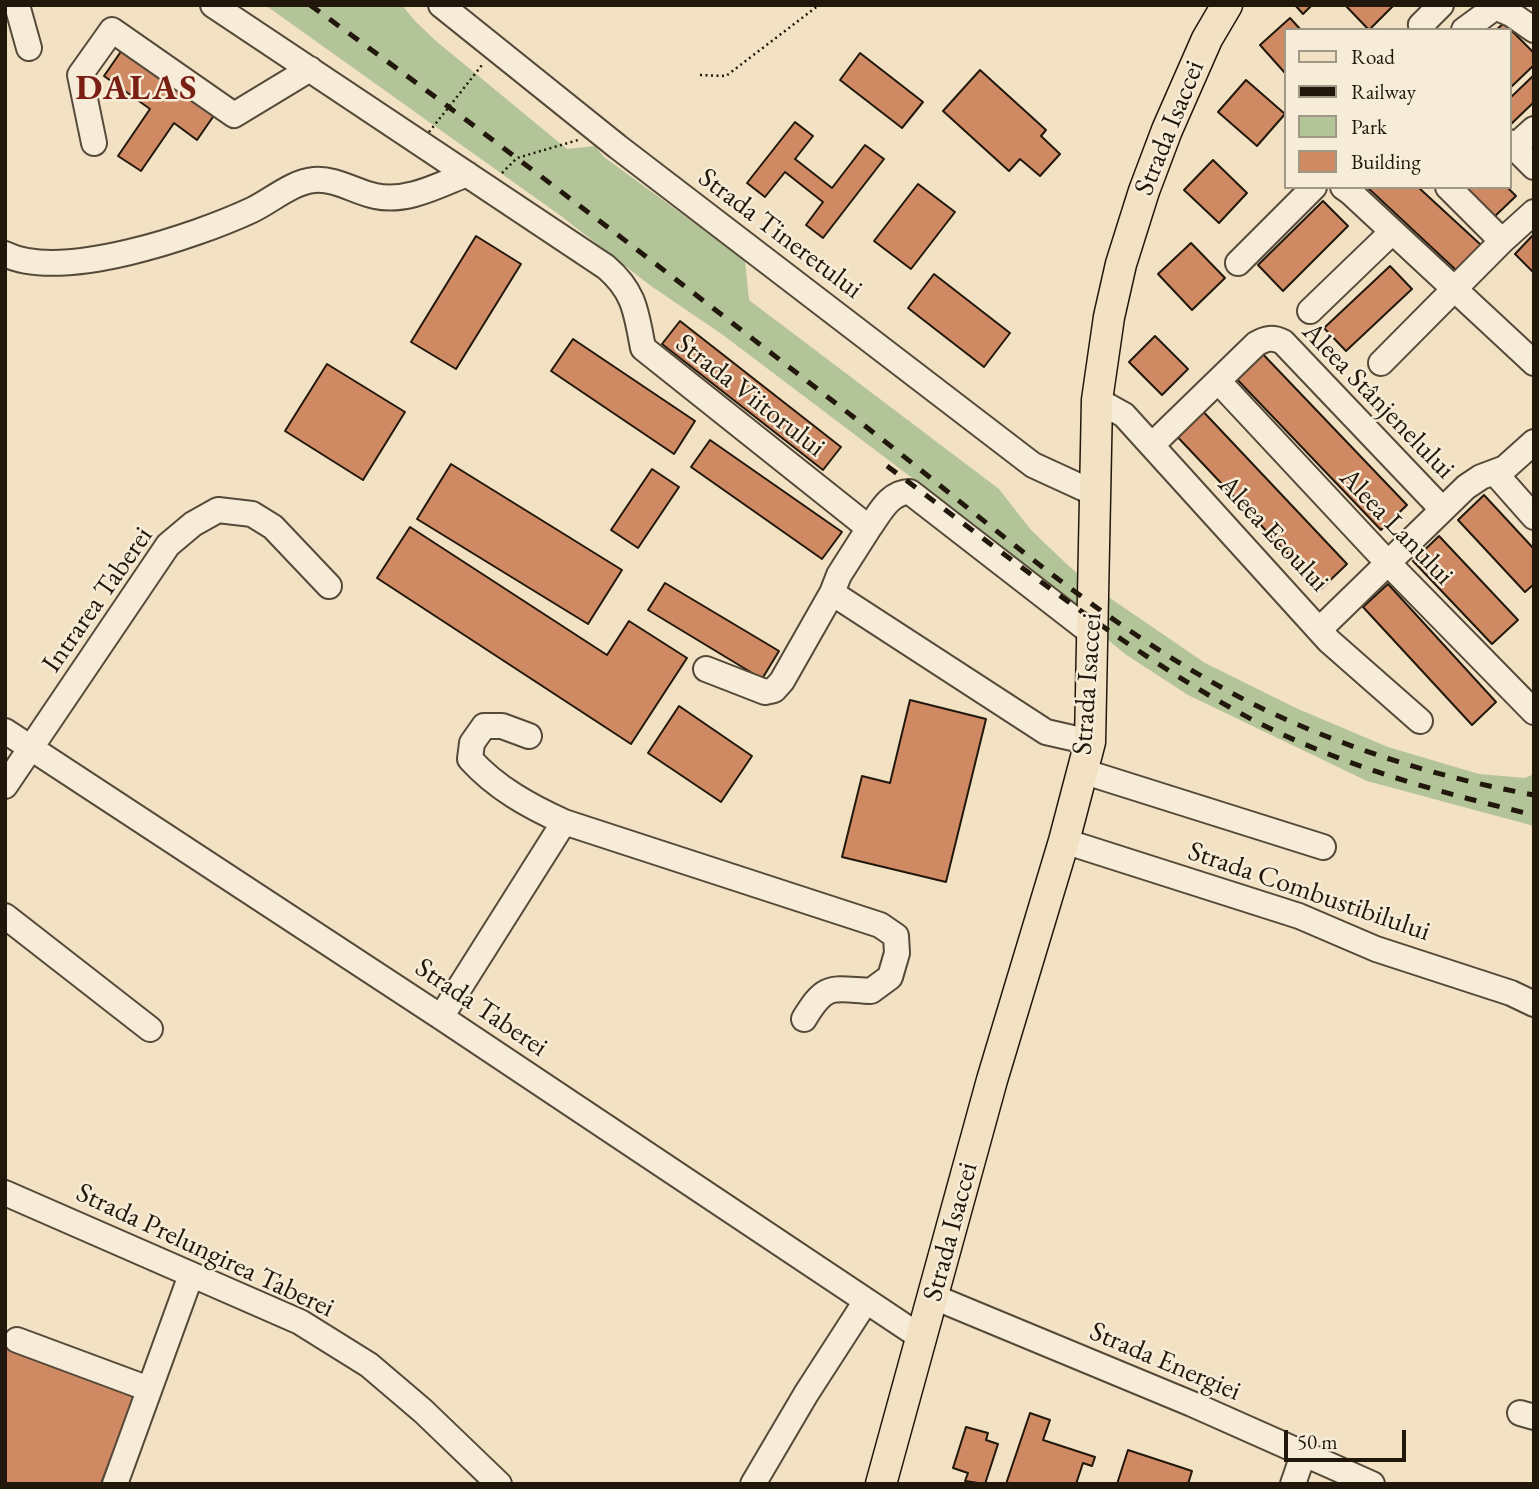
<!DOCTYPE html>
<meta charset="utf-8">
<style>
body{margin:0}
#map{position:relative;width:1539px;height:1489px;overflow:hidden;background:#f2e2c3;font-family:"EB Garamond",serif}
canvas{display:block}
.frame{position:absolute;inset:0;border:7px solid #21170b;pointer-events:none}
.legend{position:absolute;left:1284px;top:28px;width:228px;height:161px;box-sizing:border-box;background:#f7ecd8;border:2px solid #a19786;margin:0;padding:9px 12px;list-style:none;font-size:21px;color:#21170b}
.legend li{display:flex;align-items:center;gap:14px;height:35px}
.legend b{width:35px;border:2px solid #a19786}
.scale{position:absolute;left:1284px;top:1430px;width:122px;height:32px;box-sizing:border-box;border:4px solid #21170b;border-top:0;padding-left:9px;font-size:21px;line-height:24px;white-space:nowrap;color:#21170b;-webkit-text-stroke:5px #f7ecd8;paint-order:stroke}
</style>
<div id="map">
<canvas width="1539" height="1489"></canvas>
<div class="frame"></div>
<ul class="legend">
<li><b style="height:9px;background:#f2e2c3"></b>Road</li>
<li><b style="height:9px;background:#21170b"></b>Railway</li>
<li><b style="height:19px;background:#b4c499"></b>Park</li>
<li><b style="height:19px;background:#cf8a63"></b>Building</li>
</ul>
<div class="scale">50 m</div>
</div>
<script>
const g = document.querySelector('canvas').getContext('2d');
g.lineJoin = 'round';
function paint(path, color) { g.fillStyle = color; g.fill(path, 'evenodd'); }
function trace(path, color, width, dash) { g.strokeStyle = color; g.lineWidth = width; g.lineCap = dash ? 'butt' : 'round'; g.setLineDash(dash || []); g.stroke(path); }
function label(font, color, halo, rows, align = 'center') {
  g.font = font + ' "EB Garamond",serif'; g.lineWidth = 5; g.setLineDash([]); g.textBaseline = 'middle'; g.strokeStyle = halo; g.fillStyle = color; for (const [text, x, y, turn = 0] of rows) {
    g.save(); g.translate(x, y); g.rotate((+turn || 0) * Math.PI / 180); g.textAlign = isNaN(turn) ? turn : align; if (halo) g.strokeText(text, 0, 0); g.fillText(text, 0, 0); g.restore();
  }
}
const green = new Path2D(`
 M265 5H402L415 21 436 41 567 149 595 146 604 157 745 260 749 300 999 489 1031 530 1072 569 1107 596 1205 663 1298 709 1388 747 1479 774 1525 778 1534 774V826L1367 781 1188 695 1125 654 928 490 723 335 651 286 561 216Z`);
const building = new Path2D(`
 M1295 5H1312L1303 14Z
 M1345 5H1394L1369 30Z
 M1290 18 1301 30H1285V73L1260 45Z
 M1504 23 1534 53V65L1509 89V30H1496Z
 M122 50 215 114 197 140 174 123 141 171 118 156 150 109 104 76Z
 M860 53 923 102 902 128 840 80Z
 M980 70 1046 130 1041 136 1060 154 1040 176 1020 159 1009 171 943 111Z
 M1534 75V102L1509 126V99Z
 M1246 80 1285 114 1257 146 1218 112Z
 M795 122 813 136 795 159 832 188 865 145 884 159 823 238 806 225 823 202 785 172 765 197 747 183Z
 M1213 160 1247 193 1219 223 1184 190Z
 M918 184 955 212 911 269 874 241Z
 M1367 187H1418L1481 245 1457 271Z
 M1461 187H1507L1516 196 1492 219Z
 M1323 201 1348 226 1283 291 1258 265Z
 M1534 234V273L1515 254Z
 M476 236 521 264 456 369 411 342Z
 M1191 243 1225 278 1192 310 1158 274Z
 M1390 266 1412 289 1346 351 1324 328Z
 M934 274 1010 333 984 367 908 308Z
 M680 321 841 447 823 470 662 344Z
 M1155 336 1188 369 1162 395 1129 362Z
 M573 339 695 421 674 454 551 371Z
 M1257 348 1407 505 1381 530 1231 373Z
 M327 364 405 412 363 480 285 431Z
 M1197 405 1347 564 1321 589 1171 430Z
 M710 440 842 532 822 559 691 467Z
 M451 464 622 570 588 624 417 519Z
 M652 469 679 487 638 548 611 530Z
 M1484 495 1534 549V584L1525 592 1458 520Z
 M410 527 607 655 629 621 687 658 631 744 377 578Z
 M1439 536 1518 620 1492 644 1413 561Z
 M665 583 779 651 762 679 648 610Z
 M1388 584 1496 702 1472 725 1363 607Z
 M910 700 986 719 946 882 842 857 862 776 890 783Z
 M679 706 752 756 721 802 648 753Z
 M6 1347 135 1395 101 1484H5Z
 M1030 1413 1050 1420 1043 1440 1095 1457 1092 1466 1083 1463 1076 1484H1006Z
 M966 1427 988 1433 986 1440 998 1444 985 1484 965 1481 968 1473 953 1468Z
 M1128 1450 1192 1471 1188 1484H1117Z`);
const path = new Path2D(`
 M700 75 726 76 819 5
 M460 93 482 65
 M502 173 517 158 578 140`);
const minor = new Path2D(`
 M17 5 29 48
 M213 5 606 267C635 292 636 312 643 348L869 528 839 575 832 593 1046 732 1090 742
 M441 5 618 147 1033 465 1094 493
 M1490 5 1511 14 1534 30
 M1423 30 1421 25 1441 5
 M1464 30 1494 8
 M1509 142 1534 167
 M94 143 80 75 112 30 234 115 310 69
 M1514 147 1534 129
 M1343 187 1350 192 1534 363
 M1448 187 1502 241
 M5 254C62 282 196 236 252 210 271 201 292 182 314 180 336 178 355 192 375 196 407 203 439 185 467 174
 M1238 263 1314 187
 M1310 311 1392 232
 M1381 363 1502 241 1534 212
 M1218 381 1387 562 1534 712
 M1097 400 1124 415 1329 641 1420 721
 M1152 445 1256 344C1266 338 1273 337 1283 342L1442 509
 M1495 473 1534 517
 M869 528C880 513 889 492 910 492L1093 634
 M1320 629 1466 487 1481 477 1505 468 1534 442
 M706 669 765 692 774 690 782 681 832 593
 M5 731 441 1017 922 1338
 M529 736 502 726H484L472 743 470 759C496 788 529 806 564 822L880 925 896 936 897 953 890 977 871 991C832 989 826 982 804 1019
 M1082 771 1323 847
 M5 786 168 545 193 524 218 510 252 514 273 527 329 586
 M1064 841 1299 916 1376 949 1511 993 1534 1004
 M5 916 150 1029
 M441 1017 564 822
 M5 1193 300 1322 369 1365 423 1411 499 1484
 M934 1297 1192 1404 1372 1484
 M17 1340 149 1389
 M1520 1413 1534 1417
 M115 1484 191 1275
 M753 1484 806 1394 866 1301
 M1293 1484 1303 1455`);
const major = new Path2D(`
 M881 1484 992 1080 1064 841 1090 742 1097 400 1109 317 1121 264 1144 191 1167 130 1207 39 1227 5`);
const rail = new Path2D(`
 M310 5C480 128 646 256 811 384 848 413 885 441 922 471 1025 554 1128 640 1247 701 1337 746 1435 777 1534 795
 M887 466C1006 554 1122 650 1253 720 1342 766 1437 792 1534 815`);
const pathBridge = new Path2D(`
 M429 132 460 93`);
const streetNames = [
 ["Strada Isaccei",1170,128,-68],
 ["Strada Tineretului",780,234,37],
 ["Strada Viitorului",750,396,38],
 ["Aleea Stânjenelului",1378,401,46],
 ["Aleea Lanului",1396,527,46],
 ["Aleea Ecoului",1273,534,47],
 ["Intrarea Taberei",98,600,-55],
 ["Strada Isaccei",1088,684,-86],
 ["Strada Combustibilului",1309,892,19],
 ["Strada Taberei",481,1008,34],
 ["Strada Isaccei",951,1232,-75],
 ["Strada Prelungirea Taberei",205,1251,25],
 ["Strada Energiei",1165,1362,23]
];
const districtNames = [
 ["DALAS",137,89]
];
paint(green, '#b4c499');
paint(building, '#cf8a63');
trace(building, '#21170b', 2);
trace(minor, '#554a39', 28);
trace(major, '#21170b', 33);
trace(path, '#21170b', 2.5, [2, 3.5]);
trace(minor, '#f7ecd8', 24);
trace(major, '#f2e2c3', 30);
trace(rail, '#21170b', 5, [12, 12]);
trace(pathBridge, '#21170b', 2.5, [2, 3.5]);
label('28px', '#21170b', '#f7ecd8', streetNames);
g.letterSpacing = '2px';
label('bold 35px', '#7a1f14', '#f7ecd8', districtNames);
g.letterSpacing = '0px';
</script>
